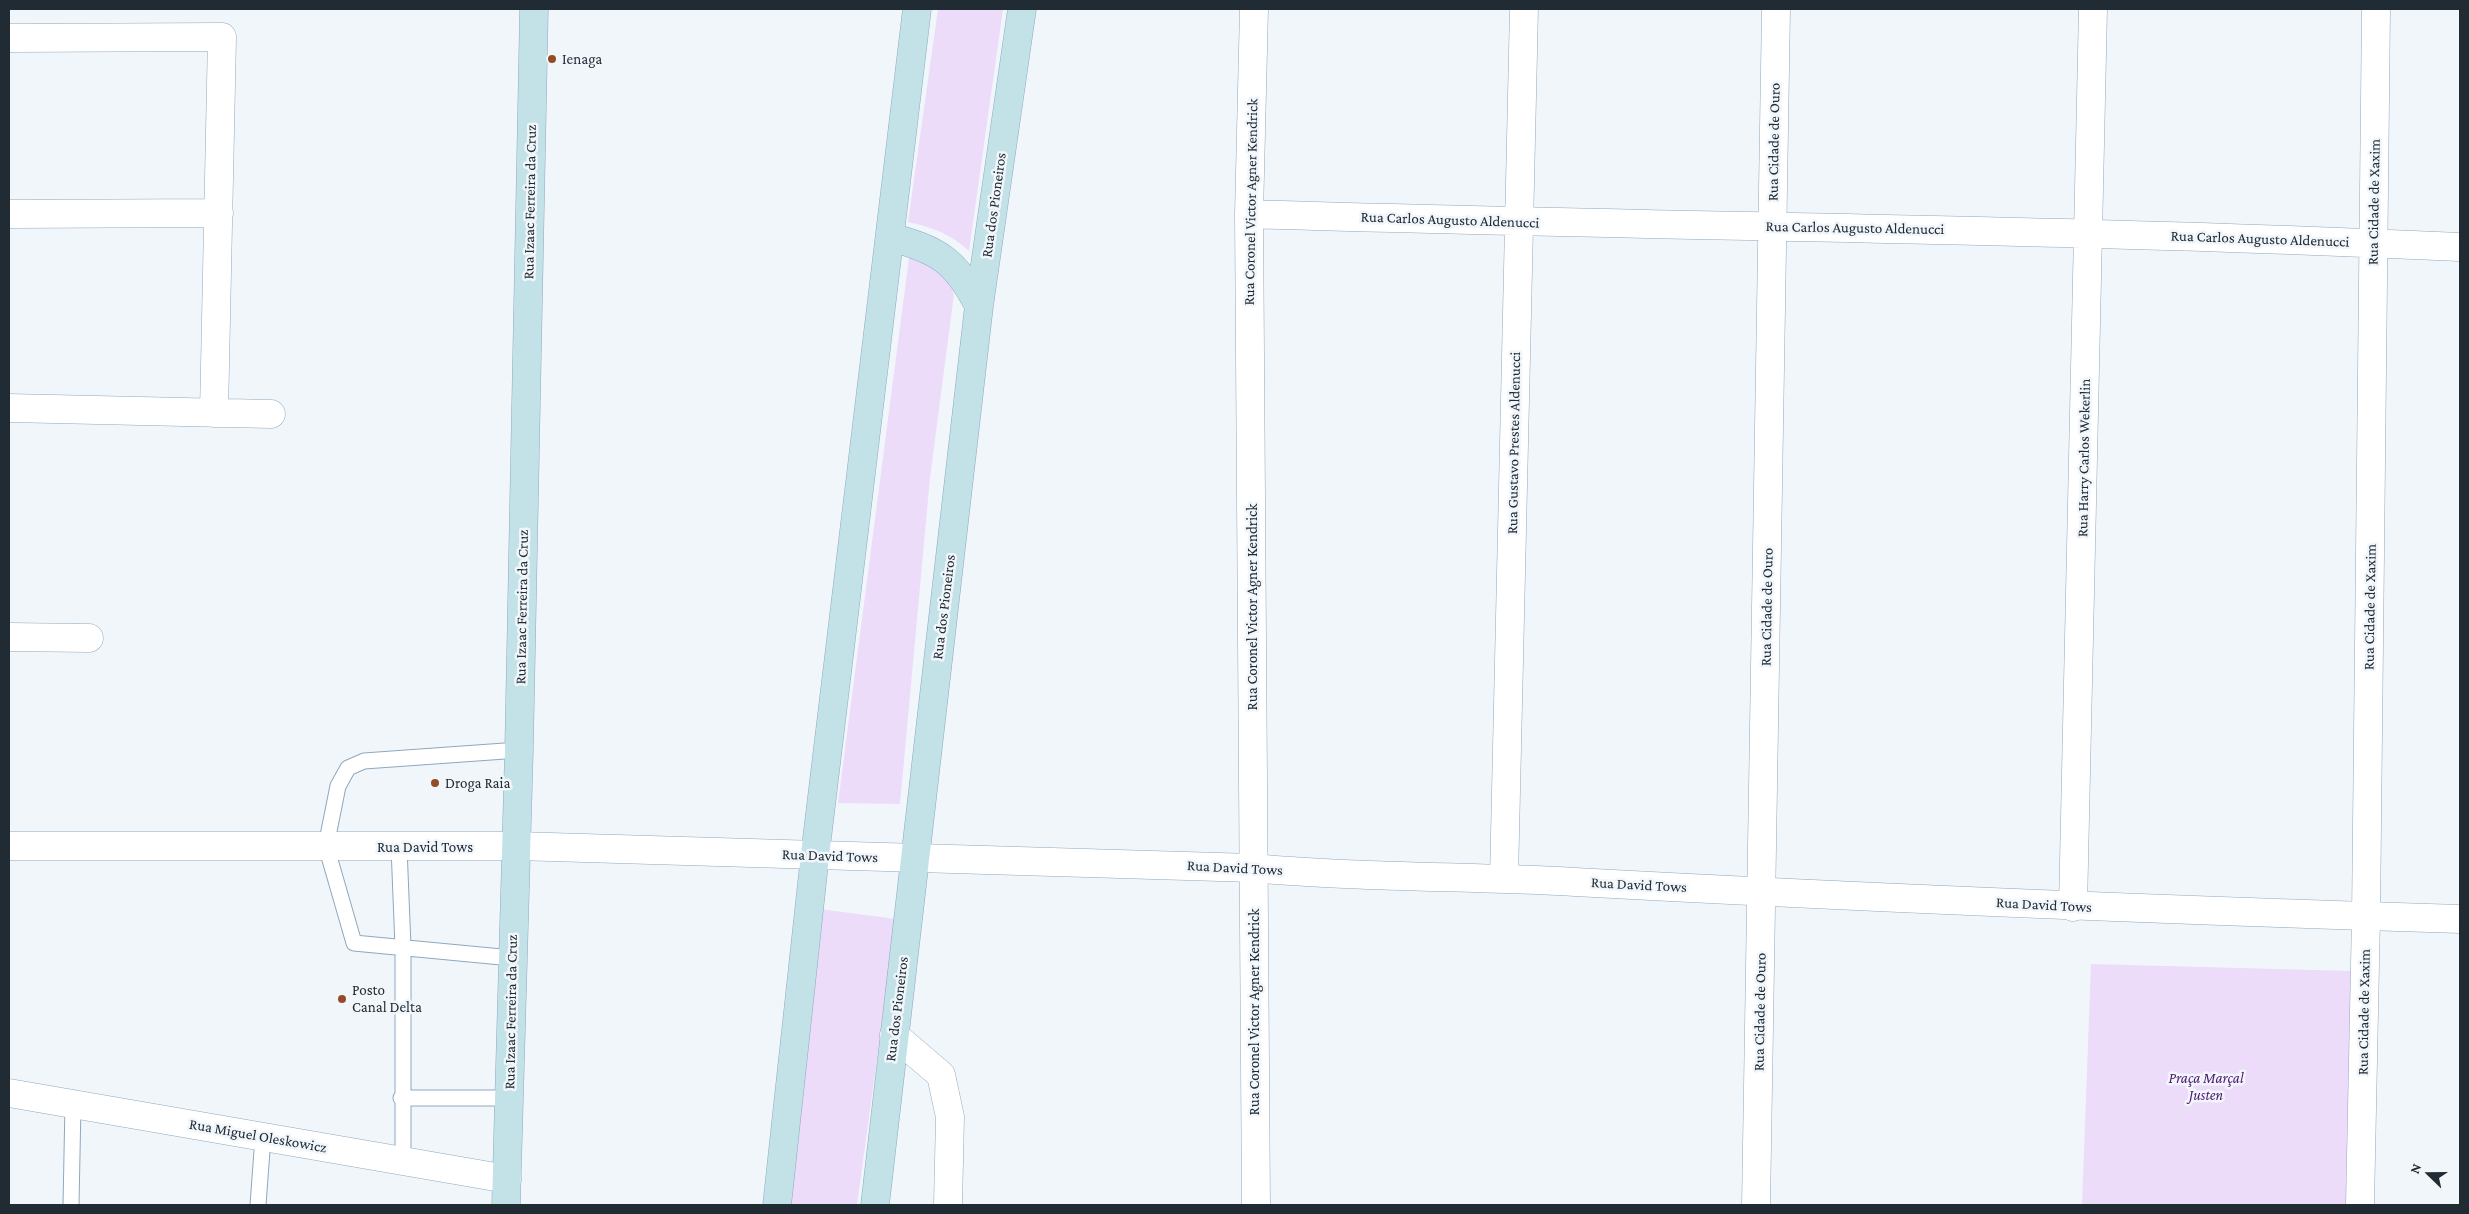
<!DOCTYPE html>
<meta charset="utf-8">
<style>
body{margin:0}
#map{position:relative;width:2469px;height:1214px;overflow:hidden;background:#f1f6fb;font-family:"Crimson Pro",serif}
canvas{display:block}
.frame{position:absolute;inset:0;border:10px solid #212b34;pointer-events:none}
.north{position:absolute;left:2404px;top:1149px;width:50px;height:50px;-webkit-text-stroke:4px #f1f6fb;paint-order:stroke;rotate:292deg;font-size:14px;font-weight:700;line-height:20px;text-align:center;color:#212b34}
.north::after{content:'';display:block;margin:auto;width:18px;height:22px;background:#212b34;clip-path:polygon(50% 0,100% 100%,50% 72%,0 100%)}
</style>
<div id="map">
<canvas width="2469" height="1214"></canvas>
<div class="frame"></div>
<div class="north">N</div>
</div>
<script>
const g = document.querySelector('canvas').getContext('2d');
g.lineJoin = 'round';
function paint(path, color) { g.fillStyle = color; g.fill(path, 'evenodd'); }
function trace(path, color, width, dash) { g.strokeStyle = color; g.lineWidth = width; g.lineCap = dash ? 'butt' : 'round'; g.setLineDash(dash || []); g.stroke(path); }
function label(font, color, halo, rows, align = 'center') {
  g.font = font + ' "Crimson Pro",serif'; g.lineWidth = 5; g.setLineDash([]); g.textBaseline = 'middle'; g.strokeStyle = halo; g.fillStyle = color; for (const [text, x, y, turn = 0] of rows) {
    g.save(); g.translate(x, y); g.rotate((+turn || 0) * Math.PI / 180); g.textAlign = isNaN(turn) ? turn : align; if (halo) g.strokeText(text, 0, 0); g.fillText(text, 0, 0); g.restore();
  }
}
const green = new Path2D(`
 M938 9H1003L969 251C951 234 932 227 908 222Z
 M909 258 930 263 946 273 954 294 930 478 900 804 838 803Z
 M820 909 896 919 857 1205H788Z
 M2091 964 2351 971 2348 1205H2082Z`);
const service = new Path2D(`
 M399 847 403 947V1162
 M512 958 354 943 326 846 338 786 348 768 364 761 519 750
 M401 1098H509
 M71 1205 73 1104
 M258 1205 263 1137`);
const minor = new Path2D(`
 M1254 9 1249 214 1256 1205
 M9 38 222 37 214 413
 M9 214 219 213
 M1249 214C1653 227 2057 228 2460 247
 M9 408 271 414
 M9 637 89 638
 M1504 878 1524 9
 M2073 907 2093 9
 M894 1035 941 1075 950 1117 948 1205
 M9 1093 507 1179
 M1756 1205 1776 9
 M2360 1205 2366 916 2376 9`);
const tertiary = new Path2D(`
 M9 846H517L1253 868C1360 878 1468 876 1575 882 1870 898 2165 910 2460 919`);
const secondary = new Path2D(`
 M890 237C939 250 956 261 979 306
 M506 1205 519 750 534 9
 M777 1205 815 855 917 9
 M875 1205 979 306 1022 9`);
const markers = [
 [552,59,5,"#944c28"],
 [435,783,5,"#944c28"],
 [342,999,5,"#944c28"]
];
const poiNames = [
 ["Ienaga",562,59],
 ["Droga Raia",445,783],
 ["Posto",352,990],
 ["Canal Delta",352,1007]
];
const streetNames = [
 ["Rua Cidade de Ouro",1774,142,-89],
 ["Rua Izaac Ferreira da Cruz",530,202,-89],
 ["Rua Coronel Victor Agner Kendrick",1251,202,-89],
 ["Rua Cidade de Xaxim",2374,202,-89],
 ["Rua dos Pioneiros",994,205,-82],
 ["Rua Carlos Augusto Aldenucci",1450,220,2],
 ["Rua Carlos Augusto Aldenucci",1855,228,1],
 ["Rua Carlos Augusto Aldenucci",2260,239,2],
 ["Rua Gustavo Prestes Aldenucci",1514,443,-89],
 ["Rua Harry Carlos Wekerlin",2084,458,-89],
 ["Rua Izaac Ferreira da Cruz",522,607,-89],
 ["Rua dos Pioneiros",944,607,-83],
 ["Rua Coronel Victor Agner Kendrick",1252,607,-90],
 ["Rua Cidade de Ouro",1767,607,-89],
 ["Rua Cidade de Xaxim",2370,607,-89],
 ["Rua David Tows",425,847],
 ["Rua David Tows",830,856,2],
 ["Rua David Tows",1235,868,3],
 ["Rua David Tows",1639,885,3],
 ["Rua David Tows",2044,905,3],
 ["Rua dos Pioneiros",897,1009,-83],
 ["Rua Izaac Ferreira da Cruz",511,1012,-89],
 ["Rua Coronel Victor Agner Kendrick",1254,1012,-90],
 ["Rua Cidade de Ouro",1760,1012,-89],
 ["Rua Cidade de Xaxim",2364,1012,-89],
 ["Rua Miguel Oleskowicz",258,1136,10]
];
const parkNames = [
 ["Praça Marçal",2206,1078],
 ["Justen",2206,1095]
];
paint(green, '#ecdcf9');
trace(service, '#8fa8be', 17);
trace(minor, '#8fa8be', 29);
trace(tertiary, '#8fa8be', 29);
trace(secondary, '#8fa8be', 29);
trace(service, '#fff', 15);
trace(minor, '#fff', 28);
trace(tertiary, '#fff', 28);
trace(secondary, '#c2e2e8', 28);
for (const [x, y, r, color] of markers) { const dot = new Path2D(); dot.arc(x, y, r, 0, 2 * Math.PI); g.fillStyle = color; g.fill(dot); trace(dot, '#f1f6fb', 2); }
label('15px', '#212b34', '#f1f6fb', poiNames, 'left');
label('15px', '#212b34', '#f1f6fb', streetNames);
label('italic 15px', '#501571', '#f1f6fb', parkNames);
</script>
